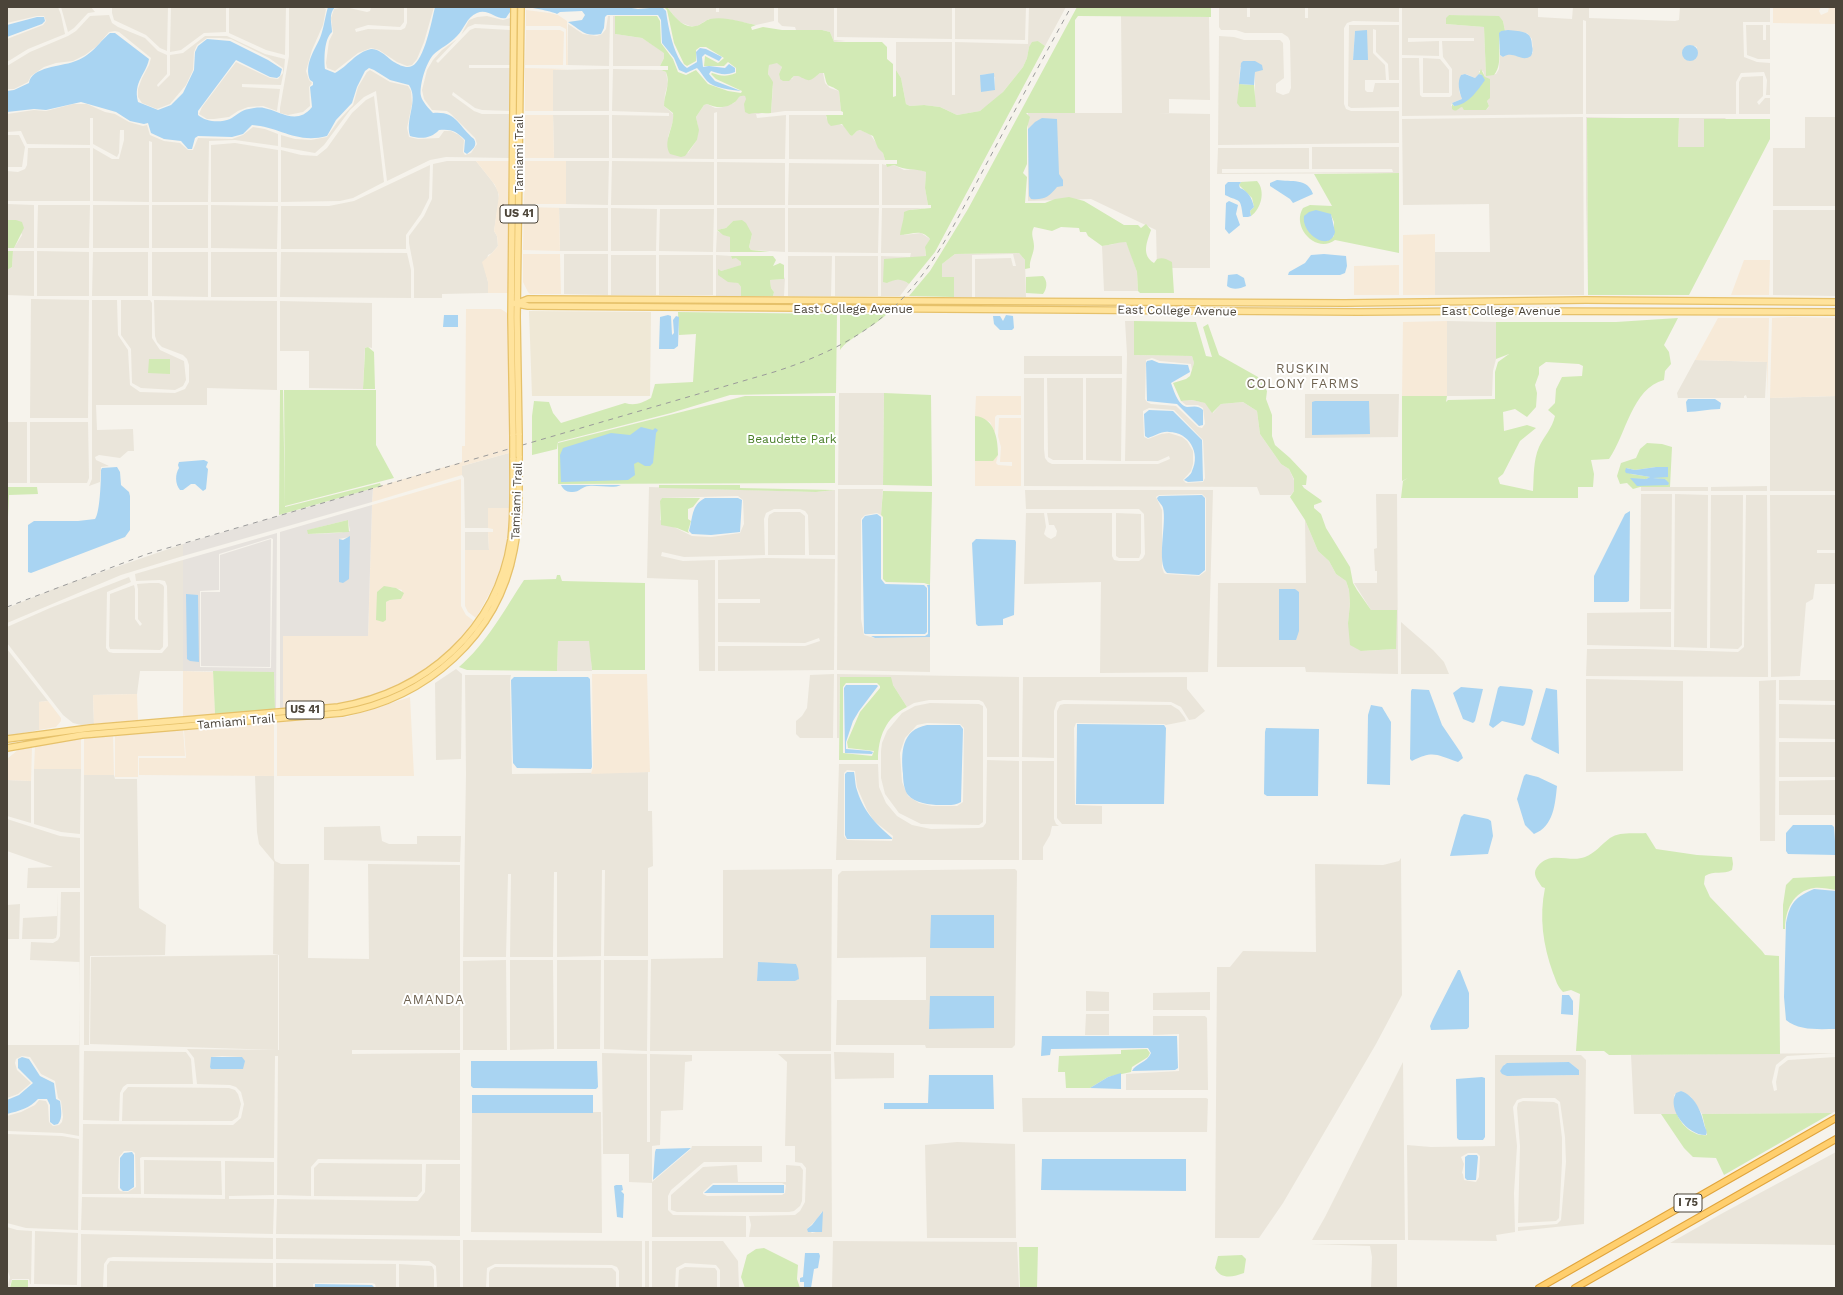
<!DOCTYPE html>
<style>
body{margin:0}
#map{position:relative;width:1843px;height:1295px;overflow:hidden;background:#f6f3ec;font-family:"Work Sans",sans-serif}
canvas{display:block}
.frame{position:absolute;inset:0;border:8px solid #4b4439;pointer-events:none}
</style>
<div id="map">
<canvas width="1843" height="1295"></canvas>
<div class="frame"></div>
</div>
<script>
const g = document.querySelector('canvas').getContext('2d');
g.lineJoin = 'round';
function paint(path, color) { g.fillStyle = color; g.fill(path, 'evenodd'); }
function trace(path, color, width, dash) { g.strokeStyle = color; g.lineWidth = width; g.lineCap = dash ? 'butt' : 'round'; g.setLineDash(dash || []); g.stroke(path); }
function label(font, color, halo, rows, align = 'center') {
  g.font = font + ' "Work Sans",sans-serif'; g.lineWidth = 4; g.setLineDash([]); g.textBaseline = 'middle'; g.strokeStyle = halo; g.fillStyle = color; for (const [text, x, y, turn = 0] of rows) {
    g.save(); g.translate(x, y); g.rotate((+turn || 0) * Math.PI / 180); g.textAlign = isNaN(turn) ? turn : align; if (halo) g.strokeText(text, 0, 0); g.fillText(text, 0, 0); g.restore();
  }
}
const residential = new Path2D(`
 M7 7H58L61 15 65 34 28 49 7 62V39L43 25 46 21 44 16H37L7 23Z
 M61 7H91L95 12 88 13 74 28 68 32Z
 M112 7H168L167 51 160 48 146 35 114 20 112 13Z
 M171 7H226V32L204 33 181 50 170 52Z
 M229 7H286L285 55 266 50 229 33Z
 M289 7H322L326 9 323 25 312 50 306 71 309 80 312 83 309 87 310 106 303 112 288 115 280 113V108L289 56Z
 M345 7 367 12 370 11 371 7H404V22L400 27 368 25 355 29 356 32 368 29 401 30 405 28 407 23V7H434L424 42 417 59 412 65 407 66 397 62 379 50 371 48 358 53 335 71 327 68 326 63 329 41 333 33 331 18 334 9Z
 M667 7H716V12H719V7H774V21L756 25 727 19H709L697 26H690L679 22Z
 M778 7H834V40L846 41 834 42 830 32 822 30H796L795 27 782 26 778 22Z
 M837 7H952V39L837 37Z
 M955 7H1026L1025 40 955 39Z
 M1029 7H1066L1045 46 1038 41 1029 47 1027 58 1023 67 1003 92 993 102 980 111 957 115 940 107 924 105 910 106 906 104 901 78 896 70V42H952V95H955V42L1028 44ZM986 74 995 77V90L980 75Z
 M1219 7H1247V17H1250V7H1305V18H1308V7H1399V22L1353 21 1347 23 1344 28V104L1346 109 1351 111H1399V143L1218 145 1219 36 1234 37 1244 40H1280L1283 43 1284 78 1276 84V92L1283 95 1289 93 1291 88 1290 41 1288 37 1282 33H1245L1236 30H1221L1219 27ZM1240 67 1255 72V107H1240L1238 97Z
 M1402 7H1538V17L1572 19 1573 7H1589V18L1675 21 1679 20 1680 7H1770V22H1743L1744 57 1757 62 1770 63V95H1766L1767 80 1764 72 1741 73 1736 82V114H1586V21L1583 20V114L1402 116V58H1419L1420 95 1422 97H1450L1452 95V69L1443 57 1442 41H1474V38H1408V42L1439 41V56L1402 55ZM1449 15 1499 17 1503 21 1505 31 1527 33 1532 39 1533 53 1516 55 1508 54 1503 57 1500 55 1499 69 1496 74 1486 75 1484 27 1446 24ZM1690 45 1697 47 1690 61 1687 60 1686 46ZM1479 71H1483L1485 77 1489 99 1487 101 1489 106 1488 108 1486 110H1465L1462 107 1451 106 1452 103 1462 99 1459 91 1461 75 1466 74 1475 78 1479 75Z
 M109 15 112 23 118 27 145 38 158 51 167 55V74L157 85 158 87 170 75V55L183 53 205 36H227L265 54 285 59 284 70 281 85 242 84V87L280 89 277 111 263 106 248 107 238 111 229 117 214 119H207L199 114 202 107 236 62 270 78 278 79 283 73V68L269 58 231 39 219 38H207L197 45 194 52 193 70 186 85 170 104 157 109 142 103 138 97V89L142 78 149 65 151 58 119 32 115 31 109 32 97 46 85 55 73 61 56 63 44 67 31 76 28 82 14 89H7V66L30 52 68 36 76 31 90 16Z
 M1121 15 1209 17 1210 100 1169 99V113H1158L1210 114V268H1157L1156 230 1091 199 1028 201V113H1122Z
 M487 16 503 20 510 18V26L475 24 468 27 461 35 469 20 477 17Z
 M608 16H610L609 66 568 65V24L583 34 597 36 602 34 606 29Z
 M613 16H615V34L642 38 664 52V58L660 66H613Z
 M1349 25H1399V80H1389L1388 64 1376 52V30L1373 29V53L1385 65 1386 80H1365V90L1367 92H1373L1375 83H1399V107L1351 108 1348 106ZM1355 31 1368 60H1353Z
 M1746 25H1763V40H1766V25H1770V59H1758L1747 55Z
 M475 28 510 30V65H469V68H510V111L482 110 475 108 453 92 452 95 474 111 482 114H510L509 158 446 157 430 160 387 181 376 91 364 97 350 110 324 145 315 153 281 147V135L295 139 311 140 327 137 338 121 353 105 358 87 367 72 370 70 390 82 408 86 411 91 412 104 407 128 409 137 418 139 439 138 444 131H451L459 135 464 140 463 152 465 155 471 153 477 144 475 138 451 114 447 111 432 110 424 99 422 90 427 70 433 60 442 50 457 39 436 61 438 63 470 30Z
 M1423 58 1440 59 1445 65 1449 70V93H1423Z
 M773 63H778L782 67 779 74 780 79H792L794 76H798L812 78 820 73H823L825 83 830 88 839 91 841 111H785L771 113 773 86 768 74 769 65Z
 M609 69V111H553V70Z
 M613 69 661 70 666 72 668 84 665 94 664 106 673 114 674 118 668 137 688 153 697 140 698 126 696 117 704 105 707 104 715 108H720L734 103 739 97 742 95 745 96 755 112 762 114H756L757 118 786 115 785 159H717V112L714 113V159L612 158V115L669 116V113L612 111Z
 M1763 76V96L1757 102 1759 105 1765 98H1770V114H1739V82L1742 77Z
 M374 96 384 182 353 198 340 201 281 202V150L301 155 317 156 327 148 352 113 366 100Z
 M73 104H87L105 112 115 114 129 122 143 126 147 125 150 135 164 141 180 143 188 150H193L198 138 232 139 243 135 253 127 265 129 278 134V146L235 140 209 141 208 202H152V142L149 141V202L93 201V148L112 159H119L124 140V130H120L119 153 117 157 93 144V118H90V145L27 144 21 131 7 132V114L34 110 46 111Z
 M553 115H609V158H554Z
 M789 115H826V118L844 126 850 135 852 136 857 131 860 130 870 134 883 153 885 160 789 159Z
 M1583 117 1584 295H1435V252H1490L1489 204 1403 205 1402 119Z
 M1586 117H1626L1587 118 1588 295 1586 198Z
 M1805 117H1836V206H1773V148H1805Z
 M1679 118H1725L1726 119H1704V147H1678Z
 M7 135H19L25 147 22 167H8Z
 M235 143 278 150V202H211V145Z
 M1312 147H1399V173L1217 174 1218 148H1309V169H1222V173L1393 172 1392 169H1312Z
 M28 148H90V201H7V171L18 172 25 169 27 165Z
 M447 161H476L492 181 498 191 499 199 494 231 497 236 498 246 492 253 488 255 485 268 488 282V293L442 294V298H414V269L409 243V236L424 216 432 199 433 164Z
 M566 161H609L608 205 566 204Z
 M612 161 714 162V205H611Z
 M717 162 785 163V205H717Z
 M789 163 879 164V205H788Z
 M882 164 890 166 894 165 904 170 917 169 926 172 925 188 928 205H882Z
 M430 165 429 198 421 214 406 235V249H281V206H329L354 201Z
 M7 204 34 205V248H14L22 235 16 220H7Z
 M38 205H90L89 248H37Z
 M93 205H149V248H93Z
 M152 205H208V248H152Z
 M211 205 278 206 277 249 211 248Z
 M559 208H608V251H560Z
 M611 208 657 209 656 251H611Z
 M717 208H785V252L751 250 749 247 752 234 733 221 726 228 717 230Z
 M788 208H879L878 253 788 252Z
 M882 208H926L909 210 904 217 903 228 904 235 921 233 930 239 925 249 926 257 906 258 887 283 893 280H903L909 284 900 296H881V256L910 257 911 253H881Z
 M660 209H714L713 252 659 251Z
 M1773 210H1836V296L1773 295Z
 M717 231 730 237V252H716Z
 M1117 242H1126L1130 251 1137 272 1138 291H1104L1102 246 1114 244Z
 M13 251H34V296L7 295V270L12 267Z
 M37 251 89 252V296H37Z
 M93 252H148V296H92Z
 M152 252H208V297L152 296Z
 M211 252H277V297H211Z
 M281 252 407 253 411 270V298L280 297Z
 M1019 253 1025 260 1026 297H975V259L1011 258 1013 266H1016L1013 254 972 255V297H954V277H942V264L955 254Z
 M564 254H608V295L564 294Z
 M611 255H656V295H611Z
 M659 255H713V295H659Z
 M716 255 731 256 732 259 736 257 741 262V265L739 266 721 271 735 282 738 283 741 287V296H716Z
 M788 256H832L831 296H788Z
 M835 256H878V296H835Z
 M785 277 784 296H773L774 292 771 288 770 280 784 279Z
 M31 299 89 300 88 418H30Z
 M92 300H117L118 335 128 350 130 385 140 392 175 393 185 389 189 382V365L187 359 183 355 162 347 157 342 155 336 154 300 277 301V390L207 388V405H96L97 430 133 429 134 451H128L120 458 99 455 95 457 96 460 109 466 101 467 100 482 89 486 92 479Z
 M121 300H150L152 303V338L160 350 184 361 186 380 183 386 175 390 141 388 132 383 131 349 121 335Z
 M280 301 372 303V348L368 347 365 348 363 389 309 388V351H280Z
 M1125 321H1134V355L1192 356 1194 363 1192 371 1191 364 1160 361 1152 358 1146 360 1145 399 1147 402 1151 404 1176 406 1198 427 1202 428 1205 424 1203 408 1198 405H1186L1181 401 1192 400 1206 403 1213 413 1221 404 1243 402 1257 411 1260 434 1281 464 1289 469 1294 480V491L1291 495H1260L1257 487 1024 486V378H1044V449L1045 458 1048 462 1052 464H1158L1170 459 1169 456 1158 461H1125L1127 354ZM1149 408 1174 410 1203 440 1205 478 1203 482 1186 483 1183 480 1191 471 1193 464V451L1187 441 1182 437 1169 433 1161 434 1148 439 1144 437 1143 414V411Z
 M1447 321 1496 322V359L1493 371 1492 396H1447Z
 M1024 356H1122V374H1024Z
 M1695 360 1767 362 1765 398H1747L1746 395 1744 396V398H1678L1677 393Z
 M1047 378H1083V460H1053L1048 457Z
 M1086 378H1122L1121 461 1086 460Z
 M839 393H884L883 485H838Z
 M1305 394H1399L1398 437 1305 438ZM1315 401H1365L1312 435V407Z
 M1836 396V491H1770V398Z
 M7 422H27V483H7Z
 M30 422H88L89 478 87 483H30Z
 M509 453V508H488V528H465L464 478 462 475V466Z
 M1767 486V491H1711V487Z
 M649 487 816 492 835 490V555H809L808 515 805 511 800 509H774L766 513 764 519 765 555 684 557 662 552 661 556 683 561 715 560V671H699L698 580 647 578ZM738 496 743 500 744 524 740 533 711 537 692 536 660 520V502L662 498Z
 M1641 487H1708V491H1641Z
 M838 489H883L881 515 877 513 865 515 861 519V619L864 635 875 638 930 637V672L837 670Z
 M1025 490H1213L1208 672 1100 673 1101 582 1024 584 1026 513H1044L1046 527 1044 534 1047 537 1051 539 1056 536 1057 531 1054 525H1049L1047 513H1112V556L1114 560 1119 561H1139L1143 558 1145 554 1144 514 1139 509H1026ZM1202 494 1206 498V571L1199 576 1166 574 1164 573 1162 567V510L1156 497 1159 495Z
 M1376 494H1397L1398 674 1306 672 1305 667H1217L1218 583H1306L1305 520 1318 551 1329 561 1336 574 1346 581 1349 590 1350 604 1348 623 1362 651 1396 649V632L1386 610H1371L1354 583H1377V571H1375L1374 549 1377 548Z
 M1641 494H1672L1671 609H1640Z
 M1675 494 1708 495 1707 648 1674 647Z
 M1711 495H1743L1742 645 1738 649 1710 648Z
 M1746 495H1767L1768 677 1586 676 1587 649H1643L1738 652 1744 647Z
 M1770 495H1836V550H1817V553H1836V584H1815L1813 599 1806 603 1800 676 1771 677Z
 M774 512H800L805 516V555H768V519L769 515Z
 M1116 513 1141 514V553L1139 558H1119L1116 556Z
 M465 532H488L489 550H465Z
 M183 544V556L121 575 7 623V608L61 586Z
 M766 558 835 559 834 670 718 671V646H805L820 641 819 638 805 643 718 642V603H760V599H718V560Z
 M183 560V671H140L137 694 93 695 94 724 81 725 73 723 63 715 7 643V627L50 608 129 577 131 582 107 592 106 648 109 652 113 653H162L168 646 167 586 165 581 160 580 136 581 135 574Z
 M150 583H159L163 585 164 587 163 647 160 650 110 649 109 646 110 594 134 585 135 589V619L140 626 142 624 138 619V589L137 584Z
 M1671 612V647L1587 645V613Z
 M1401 622 1433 650 1444 662 1449 674H1401Z
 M558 641H590L592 671H557Z
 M7 649 48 701 39 702V730L7 736Z
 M456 669 462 674 461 759 436 760 435 683Z
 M834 674 833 738H800L796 734V721L802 716 807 708 810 675Z
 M837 674 1019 677V757H987V709L983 702 979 700H929L914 703 907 707 893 685 840 677 839 738H837Z
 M465 675H511L510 680 512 774 648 772V811H652L653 866 648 868V956H604L605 870H602L601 956 557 957V872H554L553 957H510L511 874H508L506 957H463L466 774Z
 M1023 677H1187V689L1205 711 1195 719 1189 720 1181 707 1171 702 1063 700 1057 702 1054 711V758L1022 757Z
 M1586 679 1683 681V771L1586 772Z
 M1776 680 1775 841H1760L1759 681Z
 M1779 680H1836V701L1779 700Z
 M930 703 979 704 983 706V822L979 825 921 824 899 813 885 794 881 778V751L882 743 887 731 902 713 915 706ZM927 723 960 724 964 728 963 802 957 806H932L919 803 908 796 902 782 900 753 905 738 917 725Z
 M1064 704 1171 705 1179 710 1185 718 1186 721 1166 725 1164 724 1076 723 1074 728 1075 805 1102 806V824H1062L1057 818V711L1060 705Z
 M1779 704 1836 705V739L1779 738Z
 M1779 742H1836V777H1779Z
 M8 758V780L31 781V823L7 816V759Z
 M987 760 1019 761V860H836L839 764H878L879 787 886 803 897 816 912 825 931 829 979 828 983 827 986 823ZM847 770 855 771 857 787 867 810 874 821 893 836 892 841 847 840 844 836V773Z
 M1022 761H1054V819L1056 824 1059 826H1052L1050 835 1043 847V860H1022Z
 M34 769H81L80 834 61 832 34 824Z
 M84 775H114L115 779H137L139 908 166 925 165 955 90 956 89 1045H84Z
 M255 776H274V858L275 861 281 864H309L308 958 369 959 368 864 460 865V1050H352V1054L460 1053V1160L318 1159 311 1167V1196L277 1195 278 1056H275L274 1158 142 1157 140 1158 141 1194H82L83 1124 233 1125 241 1118 244 1104 241 1092 236 1087 230 1085 197 1084 194 1058 187 1049 279 1050V955L273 954 274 862 259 844 257 832ZM211 1057 222 1056 242 1057 210 1067ZM124 1151H132L135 1153 136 1187 128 1192 120 1191 118 1188 119 1157Z
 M1836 780V815H1779V781Z
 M7 819 60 836 80 838V888H27L28 868 53 867 7 851Z
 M380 826 382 841 389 844H417V836H461L460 862 324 860V827Z
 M1401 858 1402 995 1376 1044 1283 1203 1259 1238H1215L1217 967H1230L1243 951 1316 952 1315 864 1383 865 1399 861Z
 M832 869 831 1051H650L651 959 723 958V870ZM758 962 798 969V980L757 981Z
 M1015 869 1017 871 1015 1045 1012 1048H926L925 1045H836L837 1000H926V957L837 958 838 875 842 871Z
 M58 892 57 934 56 938 53 939H22L23 918 57 916Z
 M61 892H80L79 1136 62 1133 7 1131V1116L21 1112 35 1105 39 1100 46 1101 48 1105 49 1122 53 1126 59 1125 62 1122 63 1117 61 1101 58 1098 55 1081 41 1074 30 1057 22 1056 16 1059 15 1063 17 1070 31 1083 18 1094 7 1098V1045H79L80 962 30 960 31 942 53 943 58 940 60 936Z
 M20 904 19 939H7V905Z
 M278 955V1050L90 1044 91 957Z
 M506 960 507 1050H463V961Z
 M510 960H553L554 1049 510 1050Z
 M557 960H601L600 1049H557Z
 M604 960H648L647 1051 604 1049Z
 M1086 991 1109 992V1011H1086Z
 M1210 992V1010H1153V993Z
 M1086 1014H1109V1035H1085Z
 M1153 1016H1205L1207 1018 1208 1090H1126V1074L1179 1071V1034L1153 1035Z
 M84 1051 186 1052 191 1059 193 1084H127L123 1087 120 1093 119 1121 83 1120Z
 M834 1052 894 1053V1078L835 1079Z
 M602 1053 647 1054V1142H650V1054L692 1055V1061L685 1062 683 1110 661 1111 660 1145 652 1146V1182L691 1149 692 1146H762V1162H704L671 1190 668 1196V1210L673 1215 746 1216V1237H622H652V1183L629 1182V1154H603Z
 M1836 1053 1787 1056 1776 1065 1772 1082 1774 1091 1777 1090 1776 1082 1779 1067 1788 1060 1836 1057V1111L1832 1113 1702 1114 1691 1097 1681 1091 1674 1095 1675 1109 1677 1114H1634L1631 1055Z
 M778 1054H831L832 1237H749L751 1225 749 1216 795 1215 800 1211 805 1202 806 1168 802 1163 795 1162V1146H785L787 1062ZM822 1211 816 1232 812 1233 807 1229 818 1218Z
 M1495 1055H1581L1586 1060 1584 1224 1518 1231V1227L1557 1224 1561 1220 1566 1162 1565 1137 1560 1102 1555 1098H1523L1517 1100 1513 1107 1517 1146 1514 1193 1515 1232 1496 1235 1497 1241 1408 1240 1407 1145 1431 1147 1495 1146ZM1569 1062 1579 1070V1075L1507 1076 1500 1071 1505 1064ZM1468 1153H1477L1480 1156 1479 1177 1476 1182 1464 1180 1463 1174 1462 1173 1464 1164 1461 1157Z
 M1403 1062 1405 1240H1312L1325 1217Z
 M128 1087 229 1088 235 1090 238 1094 241 1104 238 1117 232 1121H122L123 1093Z
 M1022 1098H1206L1208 1099 1207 1132H1023Z
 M1523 1101 1554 1102 1558 1104 1562 1138V1162L1559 1218 1556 1221 1518 1223 1520 1146 1517 1108 1518 1103Z
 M601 1112 602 1233 471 1232 472 1113Z
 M7 1134 62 1136 79 1139 78 1230 26 1228 7 1223Z
 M957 1142 1015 1144 1016 1238H846H927L925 1145Z
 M1836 1152V1245L1670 1243 1721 1214Z
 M144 1160 221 1161 222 1195 144 1194Z
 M225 1161 274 1162V1195L229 1196V1199H274L273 1234 81 1230 82 1197 225 1199Z
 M319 1163 422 1164V1191L417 1197 314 1196V1168Z
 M426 1164H460V1236L276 1234 277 1199 418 1201 425 1192Z
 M737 1165 738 1182H786V1165L800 1166 803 1170 802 1201 800 1206 794 1211 789 1212H677L671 1210V1195L703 1167ZM713 1183H782L786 1185 785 1193 782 1195 707 1196 703 1194V1192Z
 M7 1227 17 1230 32 1231 31 1284H30L29 1279H12L9 1288H7L10 1277 7 1269Z
 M35 1231 78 1233 77 1285 34 1284Z
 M81 1234 273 1238V1259L113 1257 108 1258 104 1264 103 1288H81Z
 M276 1238 460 1240V1288H437L436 1266 429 1261 276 1259Z
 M463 1240 642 1241V1288H619V1271L617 1267 612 1265 495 1264 487 1268 486 1288H463Z
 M645 1241H649V1288H645Z
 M652 1241H723L738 1261 739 1288H720V1270L716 1265 685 1263 676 1268 675 1288H652Z
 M833 1241 1017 1242 1019 1288H832Z
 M1311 1244H1397V1288H1371L1372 1257 1370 1246Z
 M110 1261 273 1263V1288H107V1265Z
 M276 1263 396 1264V1288H376L375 1284 372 1283H316L313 1284V1288H276Z
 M399 1264 432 1266 434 1270V1288H399Z
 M495 1267 612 1268 616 1272V1288H489V1273L490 1270Z
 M685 1267 715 1268 717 1271V1288H678L679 1270Z`);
const commercial = new Path2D(`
 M1773 7H1821L1819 11 1821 15 1828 12 1829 7H1836V24L1773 23Z
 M526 10 550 13 558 15 567 21 568 65H566V29L560 26H526Z
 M526 30H560L564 32 563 65H525Z
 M525 68 568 69 553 70V111H525Z
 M525 115H553L554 158H525Z
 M476 161H509L508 293H488V282L482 262 492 253 498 246 497 236 494 231 499 195 495 185Z
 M525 161H566V204H524Z
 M524 207 566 208H559L560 251 523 250Z
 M1435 234V295H1403V235Z
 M523 254H560L561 294H530L528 292 523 282Z
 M1744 260H1770L1769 295H1731Z
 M1399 265V295H1354V266Z
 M466 309H501L507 313 509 317V453L462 466V475L372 502 373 488 462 462V446H465Z
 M1791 317 1836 318V396L1770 398 1772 318Z
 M1718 318H1769L1767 398V362L1695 360Z
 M1447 321V396H1402L1403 322Z
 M976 396H1021V415H997L995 417V433L990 422 975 416Z
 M999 418H1021V486H975V461H992L998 455 996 463 998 465 1012 466V462H1000L1001 447 998 436Z
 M461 479V606L466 615 474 621 465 634 454 646 417 675 393 687 369 696 336 705 283 709V636H368L372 505ZM391 587 402 590 401 599 390 600 386 602Z
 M488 508H509L508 533 506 547 497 580 476 618 468 612 465 606V550H489L488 532H493V529L488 528Z
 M183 671 213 672 215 714 183 717Z
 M592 674H647L650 772 591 774 593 767Z
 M137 694 138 720 94 724 93 695Z
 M410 697 414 776H277V722L347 717Z
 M48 701 61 718V721L56 727 39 730V702Z
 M274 723V776L139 775V758H186L184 730Z
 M183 728 185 756H138V777H115V734Z
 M113 735 114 775H84V738Z
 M81 739V769H34L35 746Z
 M32 747 31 781 8 780V758L18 750Z`);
const industrial = new Path2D(`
 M373 488 372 502 183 556V544Z
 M372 505 368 636H283V709H280V532ZM348 520 350 531 337 533 308 534V530ZM349 537 339 582V539Z
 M277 533 276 710H275L274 672 183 671V560ZM271 538 273 539 271 668 200 667V591L219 590V554Z
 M271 539 270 667 201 666V592H220V555Z`);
const education = new Path2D(`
 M529 311 651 312 650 396H532Z`);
const green = new Path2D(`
 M664 7H667C675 17 684 31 699 25 703 23 706 20 710 19 725 16 741 22 756 25L751 27 752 30 763 27 782 30H822L830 32 834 42H882L887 47V59L893 64V97L896 96V70L901 78 906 104 910 106 924 105 940 107 957 115 980 111 1003 92 1023 67 1027 58 1029 47 1032 42 1038 41 1045 46 935 252 909 284C901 278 895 279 887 283L883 282 884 259 926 256 925 247 930 239C920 228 913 235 900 235 901 227 904 220 904 212L909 210 931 208V205H928L925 188 926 172C914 168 906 171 894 165L887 167 886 164H897V160H885L883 153 878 148 873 136 860 130 857 131 852 136 850 135 842 124 831 126 828 123 826 115H843V112L841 111 839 91C827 82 828 91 824 73H820C808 83 810 81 798 76H794L789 81H783L780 79 779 74 782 67 777 63 769 65 768 74 773 82 771 113C763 114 757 112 749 114L745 112 744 104 746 99 745 96C738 95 739 99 735 102 726 109 716 108 707 104L704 105 696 117 699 130 697 140 685 156 681 157 670 154C662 141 675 127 673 113L664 106C664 94 671 84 666 72L661 70H668V66H660L664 58V53L642 38 615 34V16H657L660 21 661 43 673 59 678 72 686 75 696 70 708 84 728 91 741 93 742 91 716 79 711 74 712 73C721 76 726 77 736 73V68L728 62 724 66H704L705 56 718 63 724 58 706 47H700L696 50V61L687 66 684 64 674 43 667 10Z
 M1077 7H1211V17L1078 16 1075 20V113H1026L1030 117 1027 128V164L1023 173 1027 177 1025 203H1045L1055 199 1069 197 1084 201 1124 225H1138L1141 228 1146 224 1151 230C1147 242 1141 255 1154 263L1157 259C1163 257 1166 259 1172 262L1174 293H1140L1138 291 1137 272 1126 242C1118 242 1111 245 1102 246L1088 236 1086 232H1080L1079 228 1061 227 1052 231 1034 227C1030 234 1034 239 1034 246 1034 254 1029 260 1030 268L1025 269V260L1019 253 955 254 942 264V277H954V297L909 296 930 271 968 209Z
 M1449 15 1499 16 1503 21 1505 31H1501C1496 45 1504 63 1494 75L1486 76 1484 27 1446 24V18Z
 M1481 69 1485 77 1490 79V98L1487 101 1489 106 1486 110H1464L1462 107C1458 108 1457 113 1452 109V104L1454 106C1472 101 1473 90 1482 75L1479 74Z
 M1239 84 1254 85 1256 107H1240L1237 103Z
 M1587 118H1679L1678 147H1704V119H1770V139L1689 295H1588Z
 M1399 173V253L1335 240C1316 254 1291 227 1303 208L1310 205 1332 206 1314 174ZM1331 215 1334 222V236L1327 241 1323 240Z
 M1257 181C1266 191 1261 209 1251 216L1250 211 1254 207 1252 198 1239 185 1241 182Z
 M7 220H16L22 222 24 228 14 248H7Z
 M742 220 746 223 752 234 749 247 751 250 770 252H730V237L723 235 717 230 726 228 733 221Z
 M7 251H13L12 267 7 270Z
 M731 256H773L776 260 773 266 780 263 784 265V279L770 280 771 288 774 292 773 296H741V287L738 283 728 282 718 275V269L721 271 741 265V262L736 258 732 259Z
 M1043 276C1048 281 1047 289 1043 294L1026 293V277Z
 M678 312 837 314 836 393 730 395 671 413 558 442 557 449 532 455V416L534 401 549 402 553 413 561 423 625 403C635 406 642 403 651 398L655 384 693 382 696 334 679 335Z
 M840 314H887C875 326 847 339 840 350Z
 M1678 318 1664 345 1669 352 1671 364 1665 371 1664 380C1632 388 1626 435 1609 459L1591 460 1594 474 1593 487H1578V498H1401L1403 481 1408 478 1402 481V396H1447L1446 402 1448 400 1495 399V372L1498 362 1509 354 1496 359V322H1616ZM1546 362 1579 364 1583 366 1582 376 1562 377 1556 389 1555 403 1548 410 1555 416C1552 429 1544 436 1539 447 1533 461 1534 477 1533 491L1500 484 1498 478 1503 474 1520 441 1536 428 1527 425 1504 431 1503 412 1515 409 1527 417 1536 407 1537 393 1535 385 1539 374V367Z
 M1134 321 1196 322 1206 356 1212 357 1203 327 1208 324 1219 355 1258 377 1267 391 1266 399 1272 415V436L1275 445 1290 458 1307 476 1306 485H1302L1304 488 1321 500 1322 502 1314 505V508L1321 514 1326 528 1350 567 1353 583 1357 590 1371 610H1397L1396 649 1361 651 1350 645 1348 623 1350 604 1349 590 1346 581 1336 574 1329 561 1318 551 1305 520 1290 497 1294 491V479L1289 469 1281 464 1260 434 1257 411 1243 402 1221 404 1212 413 1205 403 1192 400 1181 401 1173 383 1186 379 1190 376 1194 363 1192 356 1134 355Z
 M368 347 374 352 375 389H363L365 352V348Z
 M149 359H170V374L148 373Z
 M280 390H283L285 507 380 483 381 486 279 515Z
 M284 390H376V445L394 478 285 506Z
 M884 393 931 395 932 486 883 485Z
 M745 396H835V483L558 484V443Z
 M975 416C995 418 998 439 998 455L993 461H975Z
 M1647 443 1662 444 1672 447 1670 487H1640L1633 489 1627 483 1620 484 1617 476 1621 463 1636 458 1640 449ZM1656 467 1653 478 1668 480 1630 478 1646 479 1651 477 1631 474 1626 468 1635 470Z
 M659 485H740V488L835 490 816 492 663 488H659Z
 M7 487H37L38 494 9 495 7 539Z
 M883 491 932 492 930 585 924 583 886 582 883 579V517L881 515Z
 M662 498H700L693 507 688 509V519L691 521 688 531 689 533 677 528 661 525 660 501Z
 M348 520 349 532 308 534 307 530Z
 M557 575H560L562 581 645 583V670H592L589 641H558L557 671 467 670 459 667C486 644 505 609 524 580L556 579Z
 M384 586 396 588 404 593 401 599 390 600 386 602V620L383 622 376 620 377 592Z
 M213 671 274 672 275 710 215 714Z
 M840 677H891L893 685 907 707C886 717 878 737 878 760H839ZM846 683H877L880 686V688L860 712 847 742 848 748 874 751 872 756 843 753V687Z
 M1646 833 1656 849 1697 855 1732 857 1733 864 1732 870C1723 875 1714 870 1705 876L1704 884 1710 897 1762 951 1765 955 1779 956 1780 1054 1609 1055 1604 1051H1576L1580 994 1571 990 1563 992C1557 986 1556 980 1553 973 1543 945 1539 917 1545 888L1542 887C1538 880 1531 874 1538 866 1550 850 1570 863 1585 857 1594 854 1602 844 1610 838 1620 831 1635 834 1646 833Z
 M1836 876V890C1829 889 1820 887 1814 888 1793 891 1785 911 1785 929H1783V905L1786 885 1793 878Z
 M1147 1049 1150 1053 1148 1057 1132 1067 1131 1072 1108 1077 1090 1088H1066L1065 1072H1058L1059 1056 1121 1054V1050Z
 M1832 1113 1724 1175 1716 1158 1693 1157 1684 1148 1661 1114H1677C1681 1125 1694 1137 1707 1135L1702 1114Z
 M1019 1247H1038L1037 1288H1020Z
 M764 1248 798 1265 797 1279 800 1288H745L741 1277 747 1255 756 1249Z
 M1242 1255 1246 1259 1244 1273C1233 1277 1221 1280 1215 1268L1218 1256Z
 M12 1280H28V1288H10Z`);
const water = new Path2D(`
 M328 7H335C328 15 332 23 332 32 324 39 324 59 325 69L335 73C347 67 356 52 371 49 379 48 388 58 394 62 399 65 407 69 412 66 424 61 432 20 435 7H625L638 9 662 7 666 11C668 26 674 59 687 68L697 62 696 52 700 48 706 49 722 57 719 61 705 54 702 57 703 67 709 66 725 68 729 64 735 68V72C725 76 720 74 711 71L709 74 715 81 741 91C731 90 714 88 707 81 703 76 701 72 697 68L686 73 679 70 674 58 662 43 661 20 658 15H607L605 17 604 28 601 34C584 37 581 30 568 22L582 20 585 15 582 11 560 12 557 14C550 11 525 6 518 7 512 9 509 13 506 18 496 20 488 8 477 13 466 18 465 28 457 36 450 44 440 48 433 55 426 63 419 86 421 96 422 101 429 109 433 113 457 111 458 126 474 139 478 146 472 150 467 154L464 152 465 140C456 131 452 129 439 130 431 139 420 139 410 136 405 118 419 101 409 85L390 80 374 70 369 68 365 71 357 87 352 103 336 120 327 136C296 144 280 127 252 125L243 134 232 137 198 136 195 138 192 149H188L181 141 164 139 151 133 148 123 144 124 130 121 116 112 81 102 46 110 34 109 7 112V91L14 90 29 83C31 67 62 66 73 62 92 56 97 44 110 33H115L149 59C146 75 133 81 138 102L158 110 171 105 183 93 194 70 195 52 198 46 207 39 230 41 268 60 282 69 280 76 277 78 270 77 236 60 198 111V115C206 122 220 123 230 119 236 116 241 110 249 109 253 108 260 107 264 108 280 111 297 126 312 107L310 87 313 85V82L310 80C304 65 314 51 320 38 324 28 325 17 328 7Z
 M37 17H44L45 21 42 24 7 37V25Z
 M1367 30 1368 60H1353L1355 31Z
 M1508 30C1522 32 1532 30 1532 46 1533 49 1533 52 1531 56 1521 63 1514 50 1503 57L1500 55 1499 33 1501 31Z
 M1682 53a8 8 0 1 1 16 0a8 8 0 1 1-16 0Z
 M1243 61H1255L1262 65 1263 70 1255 72 1254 85 1239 84 1241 63Z
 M994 73 995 90 981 92 980 75Z
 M1465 74 1475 78 1479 74 1482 75 1485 80C1478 90 1468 105 1454 106L1452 103 1462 99C1459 91 1457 82 1461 75Z
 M1042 118 1057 119 1059 174 1063 180V186L1057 187C1049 197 1044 200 1031 199L1029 196 1028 129 1035 122Z
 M1277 180C1291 182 1308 178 1313 194L1293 203 1290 199 1270 186V183Z
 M1228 182H1241L1239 185 1240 188C1248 191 1252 198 1254 207L1250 211 1251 216 1248 217H1243C1240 196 1241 203 1225 195V185Z
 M1229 201 1238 205 1236 214 1240 225 1229 234 1225 229 1226 203Z
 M1316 210 1331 214 1335 232C1330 253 1301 234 1304 216L1309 212Z
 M1324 254 1346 256 1347 266 1345 273 1340 275H1288L1289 272 1305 263 1311 255Z
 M1237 274 1244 278 1246 286C1240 289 1232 290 1227 286L1228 275Z
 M444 315H458V327H443Z
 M668 315 671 316 672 335 674 333 673 320 676 316 679 317 678 346 674 349H659L660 317Z
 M1006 315 1013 316 1014 328 1012 330H1000L994 324 993 316H1000L1003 321Z
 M1152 360 1159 363 1188 365 1190 372 1171 383C1174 391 1178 405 1187 407 1193 407 1198 405 1203 410V425L1199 426 1177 404 1147 401 1146 363 1147 361Z
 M1688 399H1715L1721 403 1720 409C1708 409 1698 412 1687 412L1686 402Z
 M1315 401H1369L1370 434 1312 435V402Z
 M1149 410 1173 411 1202 440 1203 481 1188 482 1184 480C1187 477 1191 475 1192 471 1201 453 1189 432 1169 432 1161 431 1155 436 1148 438L1145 436 1144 414Z
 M641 427 653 430 655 428 658 430 656 433 653 463 650 466H645L638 462 634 464 635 475 628 480 561 482 560 455 563 448 611 433 630 435Z
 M204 460 208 462 206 467 208 469 206 489 203 491 195 484H191L183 490H180C175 484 175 474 179 468L178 465 179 462Z
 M117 467 120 472 121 485 129 492 130 496V530L125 537 31 573 28 572V525L34 521H78L95 519C100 513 101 479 101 470L102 468Z
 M1656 467H1668V477L1653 478 1665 479 1669 483 1668 485 1637 486 1630 478 1646 479 1650 477 1626 473 1625 471 1626 468 1635 470Z
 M561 485H621C614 489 598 485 589 486 582 486 579 493 571 492 566 492 563 489 561 485Z
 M1202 495 1205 498V570L1199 575 1167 573C1156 563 1167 523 1163 508 1162 504 1158 502 1157 498L1159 496Z
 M705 498H738L742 500 740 532 711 535 692 534 689 531C693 518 691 505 705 498Z
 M1630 511 1629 601 1627 602H1594V576L1625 514Z
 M877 514 881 517V579L885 584 924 585 927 588V632L925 634H865L864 633 862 520 865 516Z
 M350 536 349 579 343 583 339 582V539L343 540Z
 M976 539 1015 540 1016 542 1014 615 1003 619V625L978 626 976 624 972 543Z
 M927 585H930V637L875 638 871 636H925L928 634V588Z
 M1279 589H1295L1299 592V631L1296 640H1279Z
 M186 594 198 595 199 662 190 661 187 659Z
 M514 677H588L590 679 592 767 591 769 517 768 513 763 511 680Z
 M846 685H877L878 686 859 711 853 721 846 742V749L870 751 873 752 872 754 845 753 844 688Z
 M1500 686 1531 689 1533 691 1525 724 1523 726 1502 721 1493 728 1489 725 1498 688Z
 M1461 687 1483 689 1475 721 1473 723 1463 719 1453 693Z
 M1546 688 1557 690 1559 754 1534 742 1531 739Z
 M1412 689 1429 690 1442 725 1461 753 1463 758 1458 762C1436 755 1434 750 1412 761L1410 759 1411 691Z
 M1371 705 1382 707 1391 722 1390 785 1367 784 1368 715Z
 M1077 724 1164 725 1166 728 1164 804H1076Z
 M927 725H960L963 729 961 802C955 806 948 805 940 805 930 805 915 803 908 795 904 790 903 780 903 774 901 753 901 730 927 725Z
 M1266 728 1319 729 1318 796H1267L1264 794 1265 732Z
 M847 772H854C855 777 855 782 856 787 863 811 874 822 892 838V839H847L845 835V774Z
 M1526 774 1538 777 1557 786C1555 804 1554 826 1534 834L1525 825 1517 799 1524 776Z
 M1464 814 1488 819 1491 821 1493 836 1488 854 1450 856 1461 817Z
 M1793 825H1832L1834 827 1836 855 1788 854 1786 851V833Z
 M1814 889 1836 891V1029C1819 1029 1799 1031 1786 1020L1784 997 1786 923C1790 903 1795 897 1814 889Z
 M931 915H994V948H930Z
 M758 962 796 964 798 969 799 979 795 981H757Z
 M1458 970H1460L1469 993V1027L1467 1029 1431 1030 1430 1026 1433 1019Z
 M1562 995H1569L1573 1001V1015L1561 1014Z
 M930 996H994V1028L929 1029Z
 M1042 1036H1177L1178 1068 1175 1070 1132 1071C1136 1063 1147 1063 1151 1053L1148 1048 1051 1049 1050 1055 1041 1056Z
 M22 1057 29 1059 40 1076 54 1083 56 1099 60 1101C61 1109 63 1118 58 1124L54 1125 50 1122V1105L47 1099H38C30 1108 19 1111 7 1114V1100L19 1095 33 1083 18 1068V1059Z
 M211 1057H242L245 1061 243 1069H211L210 1067Z
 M471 1061H597L598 1087 596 1089 473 1088 471 1086Z
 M1569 1062 1579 1070V1075L1507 1076 1502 1074 1500 1071 1503 1066 1507 1063Z
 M1121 1073V1089L1090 1088 1108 1077Z
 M929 1075H993L994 1109H884V1103H928Z
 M1482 1077 1485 1078V1137L1483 1140H1459L1457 1138 1456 1079Z
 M1681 1091C1695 1096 1701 1111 1704 1124 1705 1129 1708 1131 1706 1135 1689 1136 1666 1110 1676 1093Z
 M472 1095H593V1113H472Z
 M691 1148 653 1180 655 1152 656 1149Z
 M132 1152 134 1155V1187L128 1191H123L120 1188V1158L124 1153Z
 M1468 1155H1477L1478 1157 1476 1180H1467L1465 1178V1157Z
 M1042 1159H1186V1191L1041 1190Z
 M616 1185H622L623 1190 621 1191 624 1194 623 1218 617 1217 614 1186Z
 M713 1185H784V1193H704Z
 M823 1211 822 1232H808L807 1229 812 1225Z
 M805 1253H819L820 1256 818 1268 814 1269 811 1288H804V1282H800V1278L803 1277Z
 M315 1284 372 1285 375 1288H315Z`);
const major = new Path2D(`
 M512 303 528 306 1358 312 1490 311 1836 312
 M518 303 528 299 1345 303 1586 300 1836 302
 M519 435 517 317 521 7
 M513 436 511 317 514 7
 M7 739 90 728 338 707C426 692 497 630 511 539 514 513 513 485 513 458
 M7 748 82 735 342 713C427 698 498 636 514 550 520 519 519 487 519 456`);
const highway = new Path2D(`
 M1539 1288 1836 1118
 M1575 1288 1836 1139`);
const rail = new Path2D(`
 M7 607 147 554 774 372C821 357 864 337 899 302 938 263 962 209 988 161 1015 110 1043 58 1071 7`);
const majorBridge = new Path2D(`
 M519 456V435
 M513 458V436`);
const shields = [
 [519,214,38],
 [305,710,38],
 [1688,1203,28]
];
const shieldNames = [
 ["US 41",519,214],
 ["US 41",305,710],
 ["I 75",1688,1203]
];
const streetNames = [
 ["Tamiami Trail",519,154,-90],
 ["East College Avenue",853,309],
 ["East College Avenue",1177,311,1],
 ["East College Avenue",1501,311],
 ["Tamiami Trail",517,501,-88],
 ["Tamiami Trail",236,722,-5]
];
const parkNames = [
 ["Beaudette Park",792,439]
];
const neighbourhoodNames = [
 ["RUSKIN",1303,369],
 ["COLONY FARMS",1303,384],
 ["AMANDA",434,1000]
];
paint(residential, '#eae5da');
paint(commercial, '#f7ead8');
paint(industrial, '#e6e2dd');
paint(education, '#efe8d6');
paint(green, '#d2eab5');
paint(water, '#a9d4f2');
trace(major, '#e6c16a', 8);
trace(highway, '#e0a43c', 8);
trace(major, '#ffe39c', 5.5);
trace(highway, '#ffcf6e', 6);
trace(rail, '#9a9a9a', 1, [5, 5]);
trace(majorBridge, '#e6c16a', 8, []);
trace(majorBridge, '#ffe39c', 5.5);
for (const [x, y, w] of shields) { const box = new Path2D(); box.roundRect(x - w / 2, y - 9, w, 18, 3); g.fillStyle = '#fff'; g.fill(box); trace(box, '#4b4439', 1); }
label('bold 11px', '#4b4439', null, shieldNames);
label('12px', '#4b4439', '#fff', streetNames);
label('12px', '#4a7f2a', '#fff', parkNames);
g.letterSpacing = '1px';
label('13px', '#6e6250', '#fff', neighbourhoodNames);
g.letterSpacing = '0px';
</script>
